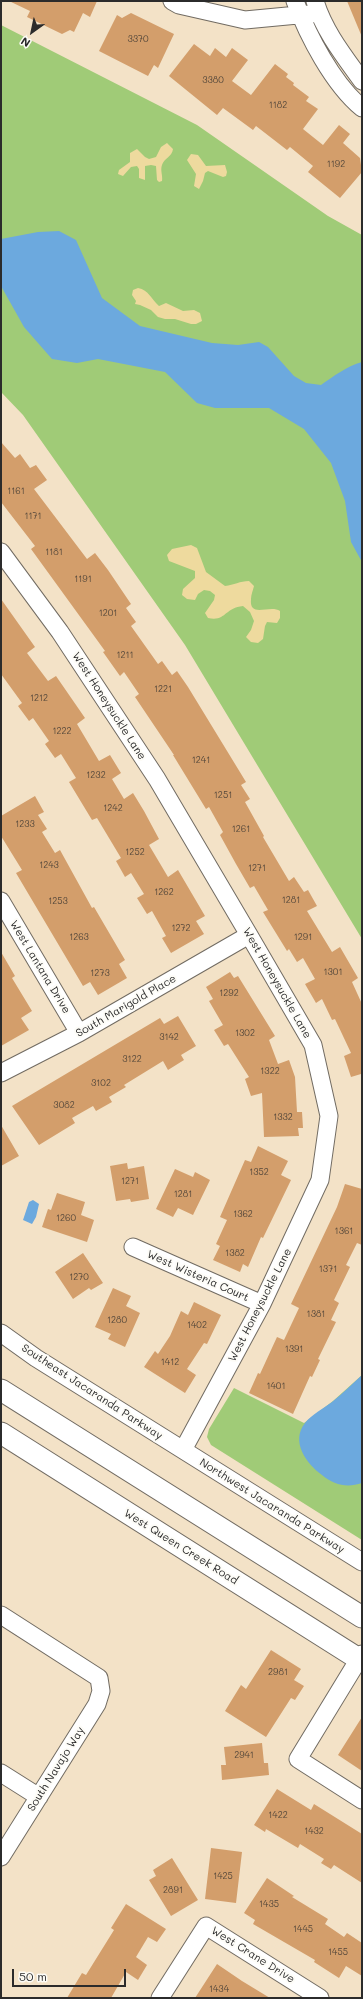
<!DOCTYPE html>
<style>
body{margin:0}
#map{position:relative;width:363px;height:1999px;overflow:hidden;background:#f3e2c7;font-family:Mali,sans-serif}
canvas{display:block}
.frame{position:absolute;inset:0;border:2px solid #2b2b2b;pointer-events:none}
.north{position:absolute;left:12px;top:12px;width:40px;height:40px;-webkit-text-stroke:3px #fdfcf7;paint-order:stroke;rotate:213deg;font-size:11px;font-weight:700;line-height:16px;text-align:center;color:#2b2b2b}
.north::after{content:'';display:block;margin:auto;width:14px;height:18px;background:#2b2b2b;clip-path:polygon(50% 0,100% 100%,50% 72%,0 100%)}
.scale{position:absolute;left:12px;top:1969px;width:114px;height:18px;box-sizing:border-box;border:2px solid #2b2b2b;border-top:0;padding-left:5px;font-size:12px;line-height:14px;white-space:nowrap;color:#2b2b2b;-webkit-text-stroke:3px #fdfcf7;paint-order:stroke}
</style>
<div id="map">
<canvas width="363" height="1999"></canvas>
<div class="frame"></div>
<div class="north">N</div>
<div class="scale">50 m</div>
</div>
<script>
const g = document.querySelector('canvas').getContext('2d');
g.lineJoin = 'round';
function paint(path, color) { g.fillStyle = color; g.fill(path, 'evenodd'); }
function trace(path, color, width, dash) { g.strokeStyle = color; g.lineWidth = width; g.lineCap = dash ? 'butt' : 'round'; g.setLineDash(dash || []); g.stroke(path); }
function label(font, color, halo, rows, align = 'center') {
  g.font = font + ' Mali,sans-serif'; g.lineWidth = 4; g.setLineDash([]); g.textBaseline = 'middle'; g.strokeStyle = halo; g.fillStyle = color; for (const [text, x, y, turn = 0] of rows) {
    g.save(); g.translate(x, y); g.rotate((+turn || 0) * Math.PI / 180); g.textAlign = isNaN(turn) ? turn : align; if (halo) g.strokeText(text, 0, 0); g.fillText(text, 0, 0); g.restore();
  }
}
const green = new Path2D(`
 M1 25 197 125 328 216 362 235V939L185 645 23 415 1 392Z
 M362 1375V1540L211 1445 207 1437 209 1429 234 1388 304 1423 333 1401Z`);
const sand = new Path2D(`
 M167 143 173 149C172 157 164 158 162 165 160 170 163 176 162 181L159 182 157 180 156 166 151 165 145 166V180L139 178V169L137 166 131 167 123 176 118 174 119 170 130 162V153L137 149 145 157 149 159 156 157 161 147Z
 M191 154 198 155 206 166 225 165 227 172 226 176 223 177 208 171 205 173 203 181 199 189 194 186 196 174 187 160Z
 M138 288C149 290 151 299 159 306L166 303 183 311 194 310 200 313 202 321 196 324H191L175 319H165L158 317 151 310 140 305 135 304 136 301 132 295 133 290Z
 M191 545 197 548 206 572 225 586C234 585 240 581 249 581L254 586C253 590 251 595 251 599 249 619 270 604 280 611V618L277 623 267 622 265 626 263 639 258 643 251 642 246 637 251 630 254 621 250 612 243 606C224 608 226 622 208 618L205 613 214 600 215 595 210 591 204 590 198 594 195 600 187 599 182 595 183 589 195 578V571L169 561 167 555 172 549Z`);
const water = new Path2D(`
 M59 231 76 240 102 298 140 326 212 343 238 345 259 342 268 347 294 376 306 383 321 385C334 376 347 366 362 362V562L351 542 345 501 331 463 304 429 269 408H215L197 403 165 372 98 359 77 363 52 359 24 327 1 286V239L38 232Z
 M33 1200 39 1204 36 1217 32 1224 23 1220 29 1202Z
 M362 1375V1483C347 1488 334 1485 322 1475 307 1464 290 1442 305 1423 311 1415 324 1408 332 1402 342 1394 352 1384 362 1375Z`);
const building = new Path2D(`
 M9 1H97L90 17 83 13 74 32 70 30 62 34 27 17 30 11Z
 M347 1H362V37Z
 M131 13 174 34 158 68 154 65 148 76 99 51 117 15 122 18Z
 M194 44 210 56 215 48 226 57 232 48 248 60 232 81 251 95 275 64 288 74 286 77 294 83 293 85 309 97 306 101 318 109 303 129 323 145 339 125 350 134 343 143 360 158 362 172 340 198 308 172 313 166 290 147 287 150 256 126 253 130 223 108 217 115 169 76Z
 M1 442 15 458 20 454 30 468 36 465 47 480 34 489 87 559 95 553 108 570 131 604 126 608 136 622 131 626 158 664 162 661 172 675 177 671 188 687 246 782 241 785 250 799 245 802 264 836 263 837 289 881 294 877 304 892 308 890 317 906 307 911 332 952 340 947 358 978 352 982 362 1004V1077L361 1074 351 1077 344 1056 351 1053 335 1019 332 1020 322 999 316 1003 305 984 315 979 303 958 297 962 289 949 287 951 263 912 268 910 254 886 250 888 236 864 220 835 223 832 209 807 206 809 173 755H174L135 697 139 694 124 672 120 676 103 652 105 651 31 549 35 546 1 502Z
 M1 599 35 647 27 653 48 681 56 676 85 718 77 724 99 761 110 755 121 773 112 779 124 799 133 793 144 811 159 839 149 845 168 877 178 870 205 916 196 921 204 934 171 953 162 938 166 936 152 911 147 914 137 898 144 894 131 873 125 877 116 861 121 858 97 818 92 820 69 782 76 778 61 754 55 758 45 744 49 741 33 718 29 721 18 706 22 703 1 674Z
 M35 796 44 812 38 815 47 829 42 832 55 853 60 850 92 908 94 907 125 960 119 964 127 978 98 995 90 982 83 986 16 873 22 870 1 836V816Z
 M1 952 15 976 12 978 32 1011 21 1018 29 1030 1 1046Z
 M230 972 234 978 238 976 275 1036 269 1040 278 1064 289 1060 295 1077 297 1112H302L303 1128H298L299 1136 264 1137 262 1093 251 1096 245 1079 249 1077 228 1044 224 1046 214 1030 223 1025 209 1001 213 999 206 987Z
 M178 1016 196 1046 181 1055 184 1060 168 1070 163 1061 124 1085 126 1087 109 1097 112 1102 96 1111 93 1106 72 1118 75 1123 39 1145 12 1106 160 1018 164 1024Z
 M1 1125 19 1156 1 1166Z
 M258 1146 288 1161 281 1175 291 1180 263 1238 261 1237 248 1267 243 1264 240 1272 213 1260 220 1246 216 1244 227 1220 220 1217 245 1160 251 1162Z
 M127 1163 128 1169 144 1166 149 1199 131 1202 130 1199 116 1201 110 1166Z
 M175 1169 193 1177 195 1172 210 1180 193 1215 178 1208 173 1217 156 1209Z
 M345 1184 362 1189V1245L357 1243 346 1265 350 1267 334 1300 339 1303 331 1320 336 1322 318 1359 320 1360 312 1377 310 1376 293 1414 249 1393 258 1373 260 1374 277 1337 284 1340 299 1308 291 1304 337 1207Z
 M57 1193 85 1202 81 1215 94 1220 87 1242 42 1227 48 1209 51 1210Z
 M83 1253 103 1283 91 1290 89 1288 73 1299 55 1272Z
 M113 1288 131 1296 126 1306 140 1313 125 1347 108 1339 111 1334 95 1327Z
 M194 1302 221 1315 207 1344 204 1343 187 1369 196 1375 185 1393 144 1367 155 1351 158 1354 170 1336 181 1311 188 1315Z
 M271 1650 301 1669 294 1680 304 1686 295 1700 291 1698 266 1737 225 1711 241 1685 246 1689Z
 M362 1717V1771L338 1755Z
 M262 1743 264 1763H268L269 1775 222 1780 221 1765H226L224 1747Z
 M277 1789 311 1810 314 1804 362 1834V1883L334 1865 331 1869 321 1863 324 1859 300 1844 298 1848 266 1829 265 1832 254 1825Z
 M211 1848 242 1852 236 1903 205 1899Z
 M172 1858 198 1900 171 1916 149 1880 156 1876 153 1870Z
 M267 1878 294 1896 292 1897 328 1919 325 1924 344 1937 347 1933 362 1943V1976L346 1966 339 1978 314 1962 315 1960 253 1924 255 1920 244 1913Z
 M126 1904 166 1929 157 1942 148 1937 136 1957 147 1965 138 1980 126 1972 111 1998H67L82 1973 86 1975 114 1930 111 1928Z
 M217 1964 242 1981 270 1998H195Z`);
const minor = new Path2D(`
 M172 1 179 5 245 20 319 13
 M295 1C308 36 333 84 362 108
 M315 1C324 31 344 56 362 81
 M1 552 60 632 157 779 249 935 313 1045 329 1116 320 1180 262 1304 183 1450
 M1 901 79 1033
 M1 1073 79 1033 249 935
 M133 1247 262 1304
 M1 1333 36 1358 362 1562
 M1 1615 99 1678 101 1691 97 1704 1 1857
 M362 1654 298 1759 362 1800
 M1 1773 39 1797
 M160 1998 206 1926 320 1998`);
const major = new Path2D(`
 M1 1390 362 1617
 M1 1433 362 1661`);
const numberNames = [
 ["3370",138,39],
 ["3380",213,80],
 ["1182",278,105],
 ["1192",336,164],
 ["1161",16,491],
 ["1171",33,516],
 ["1181",54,552],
 ["1191",83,579],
 ["1201",108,613],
 ["1211",125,655],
 ["1221",163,689],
 ["1212",39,698],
 ["1222",62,731],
 ["1241",201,760],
 ["1232",96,775],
 ["1251",223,795],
 ["1242",113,808],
 ["1233",25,824],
 ["1261",241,829],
 ["1252",135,852],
 ["1243",49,865],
 ["1271",257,868],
 ["1262",164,892],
 ["1281",291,900],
 ["1253",58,901],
 ["1272",181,928],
 ["1263",79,937],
 ["1291",303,937],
 ["1301",333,972],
 ["1273",100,973],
 ["1292",229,993],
 ["1302",245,1033],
 ["3142",169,1037],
 ["3122",132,1059],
 ["1322",270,1071],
 ["3102",101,1083],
 ["3082",64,1105],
 ["1332",283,1117],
 ["1352",259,1172],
 ["1271",130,1181],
 ["1281",183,1194],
 ["1362",243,1214],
 ["1260",66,1218],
 ["1361",344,1231],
 ["1382",235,1253],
 ["1371",328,1269],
 ["1270",79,1277],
 ["1381",316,1314],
 ["1280",117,1320],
 ["1402",197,1325],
 ["1391",294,1349],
 ["1412",170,1362],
 ["1401",276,1386],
 ["2981",278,1672],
 ["2941",244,1755],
 ["1422",278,1815],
 ["1432",314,1831],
 ["1425",223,1876],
 ["2891",173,1890],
 ["1435",269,1904],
 ["1445",303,1929],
 ["1455",338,1952],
 ["1434",219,1989]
];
const streetNames = [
 ["West Honeysuckle Lane",109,706,57],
 ["West Lantana Drive",40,967,59],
 ["West Honeysuckle Lane",277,983,60],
 ["South Marigold Place",126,1006,-30],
 ["West Wisteria Court",198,1276,24],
 ["West Honeysuckle Lane",260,1305,-63],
 ["Southeast Jacaranda Parkway",92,1392,33],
 ["Northwest Jacaranda Parkway",272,1506,32],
 ["West Queen Creek Road",181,1547,32],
 ["South Navajo Way",56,1769,-58],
 ["West Crane Drive",253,1955,32]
];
paint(green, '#a0cb77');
paint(sand, '#eeda9e');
paint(water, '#6ca9de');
paint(building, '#d39e6b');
trace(minor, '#716b62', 19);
trace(major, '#716b62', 23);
trace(minor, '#fff', 17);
trace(major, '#fff', 21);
label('9px', '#55483b', null, numberNames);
label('11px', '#2b2b2b', '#fdfcf7', streetNames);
</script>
